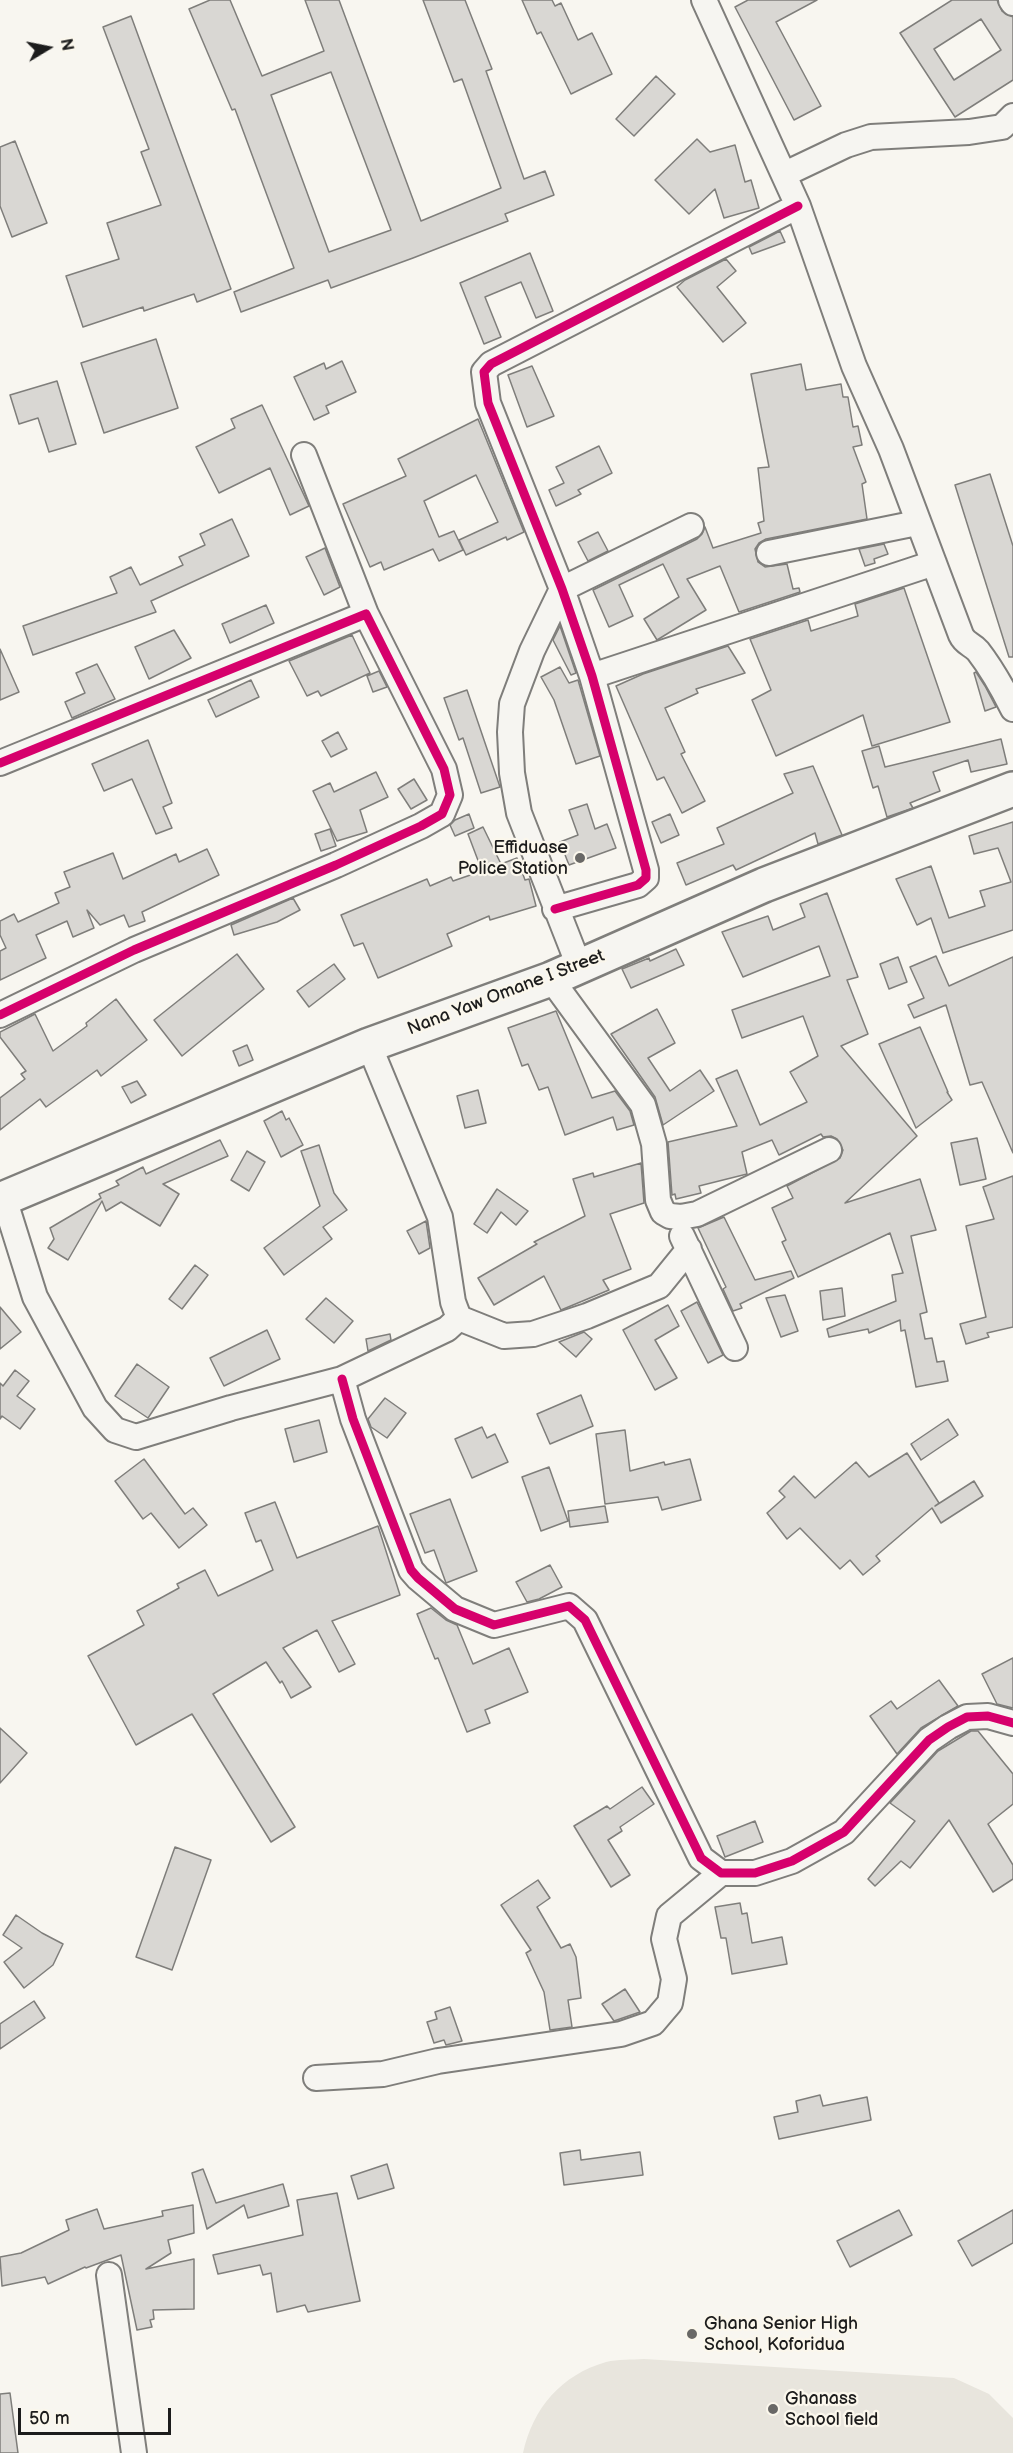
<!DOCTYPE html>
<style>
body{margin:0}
#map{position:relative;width:1013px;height:2453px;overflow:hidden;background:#f8f6f0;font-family:"Balsamiq Sans",sans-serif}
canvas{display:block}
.north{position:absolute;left:18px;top:18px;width:60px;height:60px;-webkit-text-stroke:4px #fbf7ec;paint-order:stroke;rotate:80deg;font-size:16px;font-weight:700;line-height:24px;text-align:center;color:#1c1c1c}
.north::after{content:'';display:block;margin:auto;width:21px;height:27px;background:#1c1c1c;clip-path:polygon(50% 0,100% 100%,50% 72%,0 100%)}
.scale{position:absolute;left:18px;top:2408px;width:153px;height:27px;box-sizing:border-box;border:3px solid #1c1c1c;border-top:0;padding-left:8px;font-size:18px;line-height:21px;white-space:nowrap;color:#1c1c1c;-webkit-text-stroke:4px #fbf7ec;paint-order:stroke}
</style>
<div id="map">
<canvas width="1013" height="2453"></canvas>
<div class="north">N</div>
<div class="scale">50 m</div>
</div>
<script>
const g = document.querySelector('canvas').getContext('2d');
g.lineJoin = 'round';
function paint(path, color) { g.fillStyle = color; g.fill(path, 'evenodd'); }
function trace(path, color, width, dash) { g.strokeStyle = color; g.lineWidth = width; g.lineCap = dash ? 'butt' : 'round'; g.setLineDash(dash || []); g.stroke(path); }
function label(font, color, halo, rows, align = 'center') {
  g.font = font + ' "Balsamiq Sans",sans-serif'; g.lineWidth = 4.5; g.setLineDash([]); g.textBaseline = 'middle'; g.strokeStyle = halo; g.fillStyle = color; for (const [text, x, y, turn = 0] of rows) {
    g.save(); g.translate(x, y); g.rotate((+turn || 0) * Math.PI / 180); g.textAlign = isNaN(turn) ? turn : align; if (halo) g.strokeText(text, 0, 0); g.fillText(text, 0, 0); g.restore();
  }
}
const green = new Path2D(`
 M644 2359 954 2378 989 2394 1013 2418V2453H523C533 2408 561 2375 606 2362 618 2359 632 2360 644 2359Z`);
const building = new Path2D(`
 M210 0H230L262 76 324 51 305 0H339L421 221 501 188 462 79 454 82 423 0H465L492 69 486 71 524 179 545 171 554 195 505 214 508 221 413 258 331 288 328 280 241 312 234 292 294 268 235 109 232 110 189 9ZM331 72 391 230 329 252 271 95Z
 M522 0H552L555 6 561 3 578 40 592 33 612 74 571 94 541 32 537 34Z
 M748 0H817L776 22 821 106 794 120 735 7Z
 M952 0H997L1002 11 1013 17V80L955 117 900 33ZM981 19 1001 50 954 80 934 49Z
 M131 16 231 289 197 302 194 294 144 311 143 307 83 327 66 276 119 259 107 223 161 205 141 152 149 149 103 27Z
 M656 76 675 94 634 136 616 119Z
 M697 139 710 152 735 145 745 182 751 180 759 208 724 218 715 189 689 214 655 180Z
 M15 141 47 223 12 237 0 206V147Z
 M780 231 785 242 752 254 749 247Z
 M530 253 553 311 536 318 521 282 485 297 501 337 484 344 460 283Z
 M726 259 736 271 717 287 746 323 723 342 677 287 685 280Z
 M156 339 178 408 104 433 81 363Z
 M342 361 356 392 326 406 329 413 314 420 294 377 324 363 326 369Z
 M801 364 806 390 841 384 843 397H848L853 427 858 426 862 445 853 447 866 482 862 484 867 519 766 539 759 543 755 549 758 562 765 567 787 564 793 589 799 588 800 592 739 612 720 566 687 579 706 610 657 640 644 619 679 597 663 564 619 585 633 616 609 627 593 590 697 539 702 534 705 527 713 548 761 533 758 523 764 521 758 468 769 467 751 374Z
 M532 366 554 416 527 427 508 375Z
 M57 381 76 444 49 452 38 418 19 424 10 395Z
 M262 405 309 506 290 515 270 468 219 493 196 447 235 428 231 419Z
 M478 419 524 532 507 540 506 537 466 555 459 540 498 522 476 475 424 501 439 537 454 531 463 550 439 561 433 549 384 570 381 562 370 567 343 504 406 476 398 459Z
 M599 446 612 473 578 490 581 494 556 506 549 490 564 483 556 467Z
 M990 474 1013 546V657H1009L955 485Z
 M232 519 249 556 151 601 156 612 33 655 23 626 117 593 110 577 131 567 140 585 183 565 179 557 205 545 200 534Z
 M598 532 608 551 588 561 578 542Z
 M884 544 888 554 874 559 875 563 865 566 859 549Z
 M325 548 340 587 324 595 306 557Z
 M904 588 950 722 872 746 863 715 776 756 752 700 771 690 750 639 808 620 811 631 858 616 855 604Z
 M266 605 274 623 230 643 222 624Z
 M560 626 576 673 571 675 553 640Z
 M174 630 191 658 149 679 135 647Z
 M352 635 370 673 321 696 318 691 307 696 289 661Z
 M728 646 745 673 696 689 698 693 665 708 685 752 681 754 705 801 682 813 664 777 657 780 616 686 643 674Z
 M0 649 19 692 0 700Z
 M97 664 115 699 72 718 65 702 85 693 76 673Z
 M560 667 569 683 578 680 600 756 576 764 554 700 541 677Z
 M379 671 387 687 373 692 367 676Z
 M976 672 985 686 996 707 985 711 974 673Z
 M251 680 259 697 216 717 208 700Z
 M467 690 500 787 481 793 463 738 459 740 444 698Z
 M338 732 347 749 331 757 322 741Z
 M1001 739 1007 764 971 772 968 760 933 772 940 791 910 803 913 808 887 817 878 786 873 788 862 751 879 746 885 767Z
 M148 740 172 803 163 807 172 828 156 834 132 779 104 791 92 764Z
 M813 766 842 835 818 844 815 833 736 870 733 865 686 885 677 863 724 844 717 828 793 793 784 774Z
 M376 772 388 797 360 810 367 832 337 841 313 791 330 783 334 792Z
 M414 779 427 800 411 809 398 789Z
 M587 804 595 829 607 824 616 848 569 865 560 842 578 835 569 810Z
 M469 814 474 828 455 836 450 825 455 820Z
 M670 814 679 835 661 843 652 822Z
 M1013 822V930L943 953 931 918 917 925 896 879 931 866 949 918 985 906 980 891 1011 882 998 848 974 854 969 836Z
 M483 827 501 864 517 858 525 880 529 879 536 906 490 920 489 916 447 934 452 946 378 978 363 943 354 946 341 915 427 879 430 886 451 877 453 881 482 871 468 834Z
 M330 829 336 846 321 851 315 834Z
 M207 849 219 875 142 912 145 921 129 927 124 915 100 925 87 910 94 928 73 937 67 921 36 935 46 958 0 980V951L6 948 0 935V921L14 914 18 922 59 903 55 893 70 887 64 872 113 853 123 879 176 854 179 862Z
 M827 893 858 977 847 980 868 1034 841 1046 917 1136 845 1203 920 1179 936 1230 911 1236 927 1312 920 1314 925 1339 932 1338 937 1362 944 1361 948 1381 916 1387 905 1330 901 1331 900 1320 869 1333 868 1329 829 1337 827 1329 896 1301 892 1275 903 1273 890 1233 798 1277 782 1242 786 1240 772 1208 793 1198 787 1186 840 1158 843 1150 837 1139 831 1136 823 1137 821 1134 779 1155 772 1140 742 1152 747 1174 699 1186 701 1193 676 1199 675 1194 672 1195 668 1142 737 1126 716 1079 737 1070 760 1125 807 1102 790 1072 818 1056 803 1016 742 1038 732 1010 830 976 819 946 743 977 722 932 768 916 773 930 805 917 800 904Z
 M293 898 300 910 277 922 234 935 231 925Z
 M676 949 684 965 631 988 622 969 649 958 650 961Z
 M237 954 264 989 182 1056 154 1020Z
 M936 956 949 986 1013 957V1153L982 1082 970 1085 946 1005 914 1018 908 1005 924 998 910 967Z
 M898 957 907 982 889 989 880 964Z
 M334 964 345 979 309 1007 297 991Z
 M116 999 147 1040 101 1076 97 1070 46 1107 40 1099 0 1130V1098L25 1079 21 1074 26 1071 0 1037V1032L35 1014 53 1051 87 1026 86 1023Z
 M657 1009 675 1043 648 1058 670 1091 700 1070 714 1091 663 1125 655 1097 611 1034Z
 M556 1011 592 1098 615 1091 630 1111 634 1125 617 1130 613 1117 565 1135 548 1087 539 1090 528 1064 522 1066 508 1028Z
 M920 1027 948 1092H947L952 1100 916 1128 879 1044Z
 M247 1045 253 1060 239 1066 233 1051Z
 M137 1081 146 1095 131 1103 122 1087Z
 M478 1090 486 1123 465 1128 457 1096Z
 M282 1111 286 1120 289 1118 303 1145 281 1157 264 1121Z
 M977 1138 986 1179 960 1185 951 1143Z
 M220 1140 228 1156 163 1184 179 1194 160 1226 121 1202 106 1211 102 1201 68 1260 48 1248 54 1239 50 1228 101 1198 99 1194 119 1185 116 1181 143 1167 146 1174Z
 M319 1145 334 1193 347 1210 323 1227 332 1239 284 1275 264 1248 320 1206 301 1151Z
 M247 1151 265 1162 249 1191 231 1180Z
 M641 1163 644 1203 610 1214 631 1269 603 1280 609 1290 561 1310 544 1276 494 1305 478 1278 537 1244 534 1242 585 1216 573 1179 593 1173 594 1177Z
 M1013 1176V1327L987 1333 989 1337 966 1344 960 1324 986 1317 966 1226 994 1219 983 1187Z
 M497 1189 528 1211 516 1225 501 1212 487 1233 474 1224Z
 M724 1217 755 1280 791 1271 794 1278 740 1304 742 1308 733 1311 723 1289 726 1287 698 1228Z
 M426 1221 430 1248 419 1254 407 1231Z
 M195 1265 208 1275 182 1309 169 1299Z
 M842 1288 845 1316 823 1320 820 1291Z
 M785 1295 798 1331 781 1337 766 1298Z
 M326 1298 353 1321 334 1343 306 1319Z
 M697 1302 723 1355 708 1363 681 1311Z
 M668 1305 679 1326 655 1340 677 1378 655 1390 623 1330Z
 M0 1307 21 1332 0 1349Z
 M267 1330 280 1359 224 1386 210 1358Z
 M584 1332 592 1339 576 1357 559 1342Z
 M390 1334 391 1340 368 1351 366 1339Z
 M137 1364 169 1387 148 1418 115 1396Z
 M15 1370 29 1381 17 1396 35 1409 20 1429 2 1416 0 1419V1383L3 1386Z
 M581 1395 593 1426 550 1444 537 1414Z
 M385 1398 406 1413 387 1438 371 1427 368 1419Z
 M948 1419 958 1435 921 1460 911 1444Z
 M319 1420 327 1452 294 1462 285 1429Z
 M482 1427 487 1438 495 1434 508 1462 472 1478 455 1439Z
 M625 1430 630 1471 664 1462 665 1465 690 1459 701 1500 662 1510 658 1497 605 1504 596 1434Z
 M907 1453 939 1503 935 1506 974 1481 983 1496 941 1523 932 1508 876 1556 880 1561 863 1575 850 1560 840 1569 800 1528 787 1539 767 1513 785 1497 779 1491 794 1476 815 1498 856 1462 869 1477Z
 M144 1459 185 1514 193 1508 207 1525 179 1548 151 1513 143 1519 115 1481Z
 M549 1467 568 1521 541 1531 522 1477Z
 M450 1499 477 1571 446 1583 434 1550 425 1553 410 1514Z
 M275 1502 297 1558 378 1526 400 1595 332 1621 355 1664 339 1672 317 1630 283 1648 311 1687 291 1698 282 1681 280 1683 266 1662 213 1694 295 1827 271 1842 192 1714 136 1745 88 1656 144 1625 137 1611 179 1588 177 1584 205 1570 218 1596 273 1570 261 1540 256 1542 245 1513Z
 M605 1506 608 1522 570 1527 568 1511Z
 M550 1565 562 1587 539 1599 527 1602 516 1582Z
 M431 1608 446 1620 457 1625 473 1664 509 1648 528 1692 485 1710 490 1723 467 1732 438 1658 435 1659 417 1614Z
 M1013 1658V1708L997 1704 982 1674Z
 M939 1680 958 1706 921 1728 897 1754 870 1716 891 1701 897 1709Z
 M0 1728 27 1753 0 1783Z
 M971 1731H978L1013 1774V1804L988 1824 1013 1865V1879L993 1892 949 1820 910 1868 901 1861 875 1886 868 1879 915 1821 890 1803 938 1751Z
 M642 1787 654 1804 620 1827 622 1831 608 1840 630 1875 611 1887 574 1826 607 1806 610 1809Z
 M755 1821 763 1842 725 1857 717 1836Z
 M175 1847 211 1860 172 1970 136 1957Z
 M538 1880 550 1898 537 1907 561 1948 570 1944 576 1957 581 1998 568 2000 572 2027 550 2030 544 1992 526 1953 531 1950 501 1905Z
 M740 1903 742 1914 747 1913 752 1943 782 1937 787 1964 732 1974 726 1938H721L715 1907Z
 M16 1915 42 1933 63 1944 53 1965 24 1988 4 1962 22 1948 3 1935Z
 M625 1989 640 2012 614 2021 602 2004Z
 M34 2001 45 2018 0 2049V2024Z
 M450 2007 462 2041 446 2045 444 2040 434 2043 427 2022 437 2019 435 2012Z
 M820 2095 823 2106 867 2097 871 2120 779 2139 774 2117 798 2112 796 2101Z
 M580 2150 581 2160 640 2152 643 2175 564 2185 560 2153Z
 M387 2164 394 2188 358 2199 351 2176Z
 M203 2169 216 2203 283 2184 289 2206 248 2218 244 2205 207 2229 192 2173Z
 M337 2193 360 2301 308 2312 305 2305 277 2312 271 2273 263 2275 260 2265 218 2274 213 2255 303 2235 297 2200Z
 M193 2205 194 2233 168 2240 171 2253 146 2269 194 2259V2309L153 2310 154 2319 150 2320 152 2327 137 2330 121 2255 86 2268 85 2267 48 2284 45 2277 2 2286 0 2257 21 2253 69 2230 66 2220 97 2209 104 2229 163 2216 162 2211Z
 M899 2210 912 2235 850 2267 837 2241Z
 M1013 2210V2243L972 2266 958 2241Z
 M10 2393 18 2453H0V2394Z`);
const minor = new Path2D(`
 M704 0 798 206 854 366 891 449 961 635C965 644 972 644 978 651 992 669 1003 689 1013 709
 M1011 0 1013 3
 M785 174 846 145 871 137 969 132 1002 127 1013 116
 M304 455 366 614
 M769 553 917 523
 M592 676 934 563
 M0 763 366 614 444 769 450 795 442 814 421 826 336 865 134 950 0 1015
 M555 909 638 885 646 878V870L592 676 562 589 488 403 484 372 491 364 798 206
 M579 966 519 813 512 773 510 732 512 704 532 651 562 589 691 526
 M551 979 643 1105 654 1144 658 1200 663 1212 670 1216 681 1217 697 1214 829 1150
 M4 1198 35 1297 95 1408 115 1430 136 1437 231 1408 342 1379 447 1329 459 1318 453 1302 440 1217 369 1045
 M682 1236 735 1348
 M459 1318 504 1336 533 1334 587 1316 659 1286 689 1249
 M342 1379 353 1419 411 1570 418 1578 455 1609 494 1625 569 1606 585 1620 701 1858 721 1873H755L792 1861 844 1832 929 1740 948 1727 967 1717 988 1716 1013 1723
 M316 2078 383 2074 438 2061 621 2034 653 2023 670 2003 674 1979 664 1939 669 1916 721 1873
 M109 2275 134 2453`);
const primary = new Path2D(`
 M0 1200 369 1045 551 979 764 885 1013 789`);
const cycleway = new Path2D(`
 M0 763 366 614 444 769 450 795 442 814 421 826 336 865 134 950 0 1015
 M555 909 638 885 646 878V870L592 676 562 589 488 403 484 372 491 364 798 206
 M342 1379 353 1419 411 1570 418 1578 455 1609 494 1625 569 1606 585 1620 701 1858 721 1873H755L792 1861 844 1832 929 1740 948 1727 967 1717 988 1716 1013 1723`);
const markers = [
 [580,858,6,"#696866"],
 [692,2334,6,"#696866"],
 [773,2409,6,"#696866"]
];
const poiNames = [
 ["Effiduase",568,848,"right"],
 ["Police Station",568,869,"right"],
 ["Ghana Senior High",704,2324],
 ["School, Koforidua",704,2345],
 ["Ghanass",785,2399],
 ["School field",785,2420]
];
const streetNames = [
 ["Nana Yaw Omane I Street",506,993,-21]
];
paint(green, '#e8e5dd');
paint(building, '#d9d7d3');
trace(building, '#7f7e7b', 1.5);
trace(minor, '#7f7e7b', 28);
trace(primary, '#7f7e7b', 38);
trace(minor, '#f6f5f1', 24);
trace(primary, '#f6f5f1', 33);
trace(cycleway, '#d6006c', 9);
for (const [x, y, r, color] of markers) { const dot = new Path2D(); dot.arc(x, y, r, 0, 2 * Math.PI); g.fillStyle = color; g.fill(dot); trace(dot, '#fbf7ec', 2); }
label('18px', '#1c1c1c', '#fbf7ec', poiNames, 'left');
label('18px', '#1c1c1c', '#fbf7ec', streetNames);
</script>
